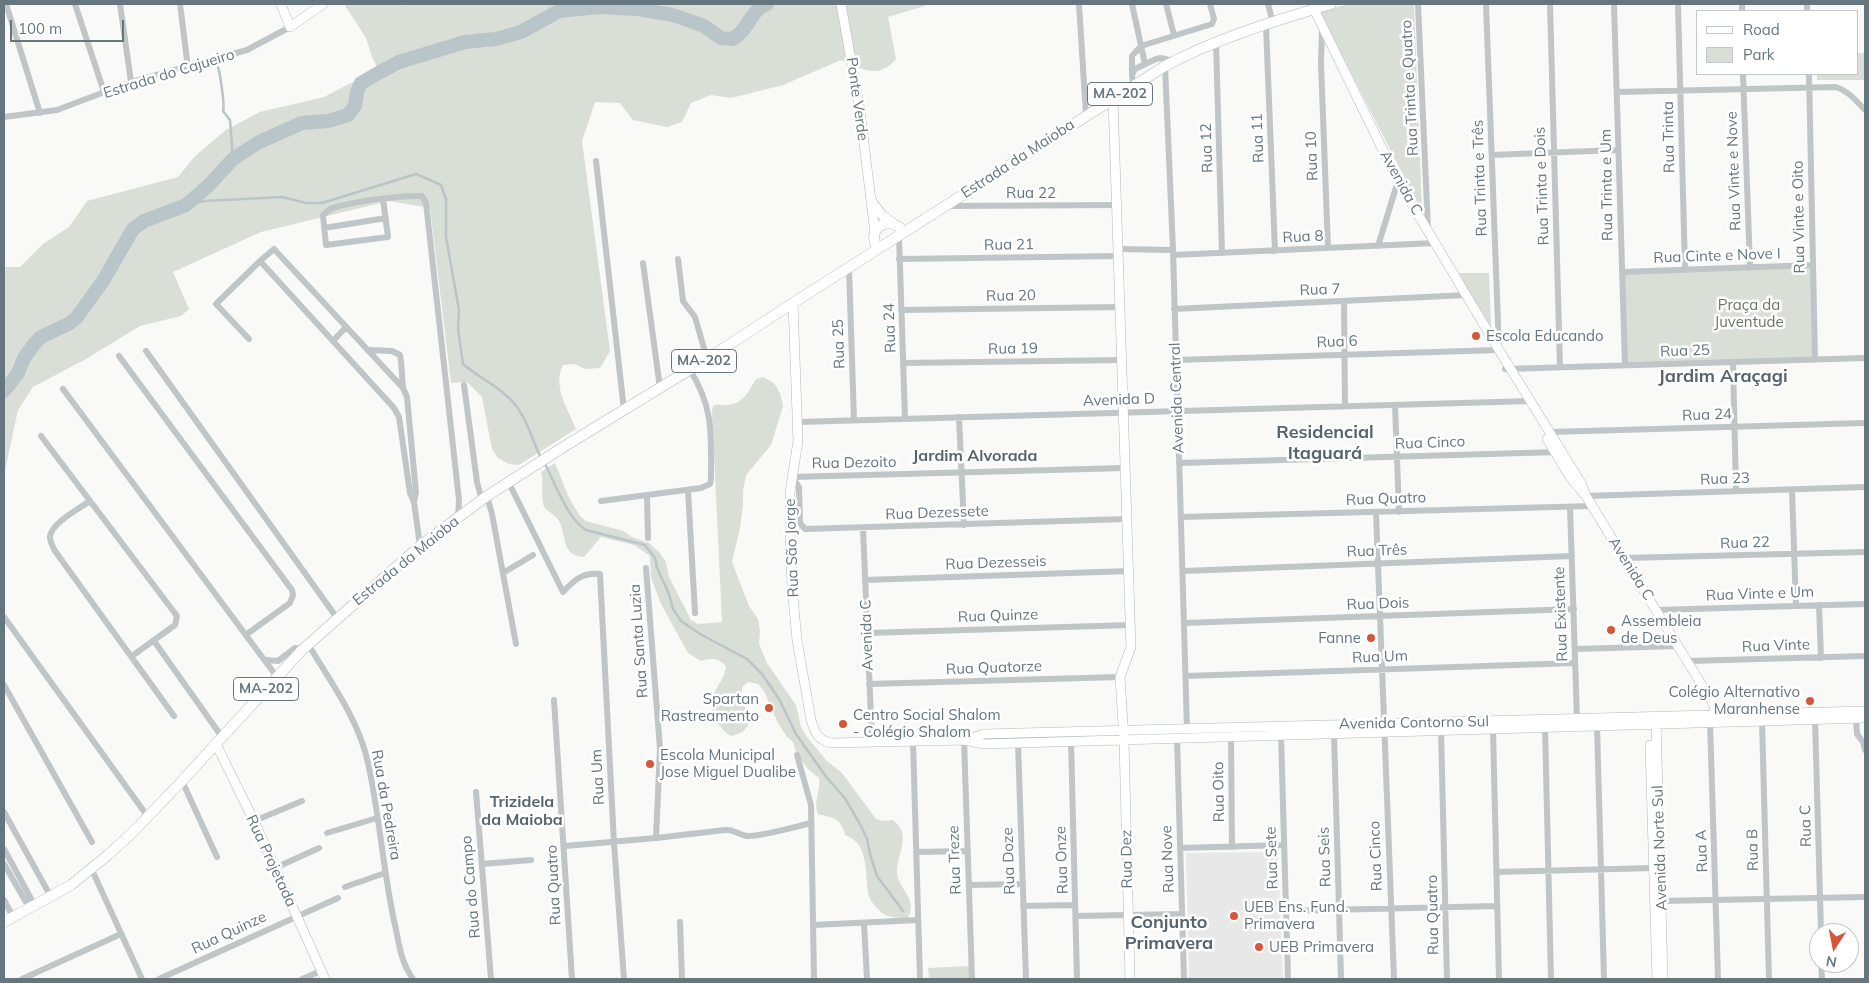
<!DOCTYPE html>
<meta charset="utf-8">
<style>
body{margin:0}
#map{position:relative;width:1869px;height:983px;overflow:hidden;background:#f9f9f7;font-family:Mulish,sans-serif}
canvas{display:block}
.frame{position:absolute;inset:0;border:5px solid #66767f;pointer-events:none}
.legend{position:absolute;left:1696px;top:10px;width:162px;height:65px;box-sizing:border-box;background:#fff;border:1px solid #c2c8cc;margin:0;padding:6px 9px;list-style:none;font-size:15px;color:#66767f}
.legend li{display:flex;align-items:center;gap:10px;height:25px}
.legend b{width:25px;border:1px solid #c2c8cc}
.north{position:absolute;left:1809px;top:923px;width:50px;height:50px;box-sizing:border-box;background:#fff;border:1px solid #c2c8cc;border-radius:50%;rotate:191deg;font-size:14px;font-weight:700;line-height:20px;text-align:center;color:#66767f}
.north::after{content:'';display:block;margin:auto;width:18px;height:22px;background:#d6563a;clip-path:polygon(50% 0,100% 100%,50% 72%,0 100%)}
.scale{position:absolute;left:10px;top:20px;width:114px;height:22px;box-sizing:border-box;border:2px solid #66767f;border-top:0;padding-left:6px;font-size:15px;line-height:18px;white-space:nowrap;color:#66767f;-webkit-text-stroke:4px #fff;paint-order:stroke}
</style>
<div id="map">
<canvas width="1869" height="983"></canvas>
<div class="frame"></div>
<ul class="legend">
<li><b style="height:6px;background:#fff"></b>Road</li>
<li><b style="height:14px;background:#d9ded6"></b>Park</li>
</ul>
<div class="north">N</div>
<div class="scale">100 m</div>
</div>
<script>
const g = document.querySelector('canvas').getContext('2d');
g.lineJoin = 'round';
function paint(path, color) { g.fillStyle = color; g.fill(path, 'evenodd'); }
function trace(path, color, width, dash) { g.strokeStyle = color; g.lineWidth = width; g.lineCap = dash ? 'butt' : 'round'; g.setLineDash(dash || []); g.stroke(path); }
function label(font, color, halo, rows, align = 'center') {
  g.font = font + ' Mulish,sans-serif'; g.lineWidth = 5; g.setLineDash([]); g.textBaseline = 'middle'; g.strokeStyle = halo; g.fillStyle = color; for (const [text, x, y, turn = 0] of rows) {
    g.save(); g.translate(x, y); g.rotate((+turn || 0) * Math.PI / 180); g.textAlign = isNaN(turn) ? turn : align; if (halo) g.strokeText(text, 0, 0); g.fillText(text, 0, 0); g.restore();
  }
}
const built = new Path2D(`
 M1278 852 1283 979H1189L1186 853Z`);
const green = new Path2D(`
 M344 4H400L401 6 404 4H931L888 17 896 59C878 80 863 69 841 60L783 85 731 98 711 95 691 103 682 122 667 127 633 120 620 103 595 102 582 141 610 351 600 368 585 369 575 364 563 365C552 386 568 409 576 429L519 465 509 464 498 458 492 449 482 397 467 382 451 383 430 208 389 201 261 232 173 272 189 309 181 316 140 326 86 359 33 387 18 410 4 475V267H20L43 244 69 227 87 201 178 177 195 156 226 130 260 112 324 97 378 69 372 57 366 38Z
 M1348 4H1414L1422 212 1320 12Z
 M1858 53H1865V80H1817V74H1858Z
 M1813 265 1815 359 1625 365 1622 272Z
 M1458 273H1489L1491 327Z
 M763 377 774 383 780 393 783 406 771 445 746 475 743 491V505L740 528 732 562 749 606 758 619 760 631 759 644 767 663 796 705 801 727 807 737 826 760 842 773 876 819 883 821 893 820C915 837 892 859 898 878 903 893 917 900 908 918 901 918 894 918 888 916 884 915 881 912 878 909 874 905 869 899 868 893 865 872 869 843 845 835 841 818 834 818 818 814 813 801 821 792 819 778L809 770 797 755 793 742 787 737 778 723 764 691 758 684 748 682 742 687C738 706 765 728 731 736 717 727 705 708 715 691 721 680 724 679 726 666 718 658 712 657 701 661L688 653 661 604 651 578 650 556 634 545 601 537 584 557C561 556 567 536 559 521 555 514 545 511 543 504 541 493 544 483 541 472L555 463 569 498 580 516 586 521 623 531 632 537 649 543 659 552 666 562 669 577 691 620 698 624 722 622 712 411 713 406C718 403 722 406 728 405 744 403 748 392 756 379Z
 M970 966 971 979H929L928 968Z`);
const stream = new Path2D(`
 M218 67C220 73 225 106 223 111L230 120 233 159
 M186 205 204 201 282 197 306 203H322L416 174 441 185 446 199V237L459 310 458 329 463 364C479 378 499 386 513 402 527 418 532 440 541 458
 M544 462C555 483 567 518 586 530L645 545 655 558 657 568 669 594 673 609 681 621 700 634 747 659 762 674 779 699 796 734 827 778 844 797 860 824 867 839 870 854 877 876 903 911`);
const river = new Path2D(`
 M4 391 18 373 24 358 35 343 41 337 70 323 77 317 103 281 133 229 144 221 186 205 208 186 233 159 259 142 302 123 328 121 348 115 355 106 357 92 361 83 380 72 399 62 465 42 496 39 521 32 559 11 600 7 638 9 673 15 704 26 721 38 732 39C748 32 750 10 767 4`);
const street = new Path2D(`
 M6 4 40 113
 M75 4 104 92
 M120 4 131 82
 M180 4 188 68
 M1079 4 1086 115
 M1132 4 1145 64
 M1166 4 1174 35
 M1268 4 1273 23
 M1418 4 1428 229
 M1550 4 1560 367
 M1614 4 1625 365
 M1678 4 1685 269
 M1742 4V11
 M1807 4V11
 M1266 25 1275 251
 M1322 27 1321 64 1328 248
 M1216 42 1222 253
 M1165 66 1173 250 1187 729
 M1132 73V56L1141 46 1212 24 1214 19 1210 4
 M1743 74 1750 267
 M1809 74 1815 359
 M1133 86 1132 75 1135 69 1156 59 1161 58 1173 61
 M1617 92 1836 87C1849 91 1856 101 1865 110
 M4 117 57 110 131 82 247 50 290 27
 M1492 155 1618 150
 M596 161 624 410
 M383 199 388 237 326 245 323 215C327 211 331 208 336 207 358 201 400 195 422 196L426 203 459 500 458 518
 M946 206 1117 205
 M324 228 386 218
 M899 236 905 419
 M1378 246 1398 181
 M1118 249 1173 250
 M1173 255 1435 243
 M678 259 683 301 695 317 707 359
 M899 259 1119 256
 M643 263 660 388
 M849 268 854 420
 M1622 272 1813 265
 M1344 301 1345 406
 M1174 309 1467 295
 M901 310 1120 307
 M249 339 216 304 260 261
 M333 341 346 327
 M369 350 392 351 400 355 401 361 403 388
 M146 351 337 618
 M119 356 292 590 293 595 290 603 247 634
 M1176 360 1499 350 1486 4
 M1733 362 1736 491
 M903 363 1122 360
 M1505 369 1865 358
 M464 385 477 482 482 501
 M63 389 277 677
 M1395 405 1399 512
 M959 417 964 525
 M798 422 1531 401
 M1550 432 1865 423
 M41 436 177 616 175 625 132 656
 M1179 463 1558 452
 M792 477 799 487 800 523 805 529 1127 519
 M792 477 1125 468
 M509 483 563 592C574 580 583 572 600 574L614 843 624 979
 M688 490 695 613
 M1792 490 1796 606
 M487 496 492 514 516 644
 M647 496 648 538
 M1586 496 1865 487
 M90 501C80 508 50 524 50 537 50 542 53 547 55 551L174 716
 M601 501 701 488 710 484 711 479C711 435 714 408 690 370
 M414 502 416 492 407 397 403 388 274 249 260 261 394 408 399 417 410 493 414 502 420 546
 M1570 507 1577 719
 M1376 512 1394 979
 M1181 517 1593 506
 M863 528 872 742
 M1625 558 1865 552
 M646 568 660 749 656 838
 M1183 571 1572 556
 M503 573 533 555
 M865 580 1129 571
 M1819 605 1821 658
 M1656 610 1865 604
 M4 617 148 817
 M1184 623 1574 609
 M867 633 1131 625
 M154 641 222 737
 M308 644C330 681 359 720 368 763 380 817 383 872 395 925 399 944 401 963 413 979
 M1575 649 1678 646
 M266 660 278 661 295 648 302 650
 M1688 661 1865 656
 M1186 676 1575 663
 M869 684 1120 677
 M4 685 92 842
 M554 700 572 979
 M1856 718 1857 734 1863 742 1865 750
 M1815 719 1821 933
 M1762 721 1769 979
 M1710 722 1718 979
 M1597 726 1604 979
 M1545 727 1551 979
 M1493 729 1499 979
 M1441 730 1447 979
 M1334 734 1341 979
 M1281 735 1288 979
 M1231 736 1232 847
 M1177 738 1184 979
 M964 740 972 979
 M913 741 920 979
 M1071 741 1077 979
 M1018 743 1026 979
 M797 755 811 805 814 979
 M182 781 217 857
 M476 792 491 979
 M4 812 51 897
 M254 821 302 801
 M327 833 377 818
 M565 846 656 838 725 830C734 829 739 835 747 836 764 836 794 827 811 823
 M1180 848 1284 845
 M4 849 35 906
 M916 852 968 851
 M4 864 30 909
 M482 864 531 860
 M275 868 319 848
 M92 870 142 979
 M1496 872 1654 868
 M969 885 1023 884
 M345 887 385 873
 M4 900 13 917
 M1661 901 1865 897
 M1023 906 1075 905
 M1286 911 1497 906
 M1076 916 1182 914
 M680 922 682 979
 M864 923 867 979
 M813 925 918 920
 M1821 963 1822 979
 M22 979 121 934
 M159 979 338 898
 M302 979 321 971`);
const secondary = new Path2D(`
 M281 4 290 27 323 4
 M841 4 860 111 875 233
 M1314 9 1398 181 1499 350 1581 483 1586 496
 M1113 98 1131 647 1120 677 1124 740 1130 979
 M872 201 882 215 893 223
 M793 303 798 441 790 492V532L792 587 797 640 811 720C815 733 818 740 831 743L964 740 984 744 1865 718
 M1547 439 1570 477 1586 496 1714 705 1715 719
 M1656 720 1663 979
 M967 740 983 734 1865 711
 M216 744 254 821 325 979
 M1650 745 1657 979`);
const primary = new Path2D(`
 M881 247 876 245C868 229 887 216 900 228L901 234
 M4 922 71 885 109 854 132 833 182 781 302 650 420 546 487 496 565 446 707 359 793 303 1165 66C1217 38 1275 21 1331 4`);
const markers = [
 [1476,336,5,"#d6563a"],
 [1611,630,5,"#d6563a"],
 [1371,638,5,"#d6563a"],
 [1810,701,5,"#d6563a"],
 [769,708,5,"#d6563a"],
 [843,724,5,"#d6563a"],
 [650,764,5,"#d6563a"],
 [1234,916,5,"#d6563a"],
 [1259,947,5,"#d6563a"]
];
const shields = [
 [1120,94,65],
 [704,361,65],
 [266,689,65]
];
const shieldNames = [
 ["MA-202",1120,94],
 ["MA-202",704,361],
 ["MA-202",266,689]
];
const streetNames = [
 ["Estrada do Cajueiro",169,74,-17],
 ["Rua Trinta e Quatro",1410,88,-93],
 ["Ponte Verde",857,99,82],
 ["Rua Trinta",1669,137,-91],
 ["Rua 11",1258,138,-92],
 ["Rua 12",1207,148,-92],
 ["Rua 10",1312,156,-92],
 ["Estrada da Maioba",1018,159,-33],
 ["Rua Vinte e Nove",1734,171,-92],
 ["Rua Trinta e Três",1480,178,-92],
 ["Avenida C",1401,183,61],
 ["Rua Trinta e Um",1607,185,-91],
 ["Rua Trinta e Dois",1542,186,-92],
 ["Rua 22",1031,193],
 ["Rua Vinte e Oito",1799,217,-91],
 ["Rua 8",1303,237,-3],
 ["Rua 21",1009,245,-1],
 ["Rua Cinte e Nove I",1717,256,-2],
 ["Rua 7",1320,290,-2],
 ["Rua 20",1011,296,-1],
 ["Rua 24",890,328,-92],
 ["Rua 6",1337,342,-2],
 ["Rua 25",839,344,-92],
 ["Rua 19",1013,349,-1],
 ["Rua 25",1685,351,-2],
 ["Avenida Central",1177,398,-92],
 ["Avenida D",1119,400,-2],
 ["Rua 24",1707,415,-2],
 ["Rua Cinco",1430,443,-2],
 ["Rua Dezoito",854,463,-1],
 ["Rua 23",1725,479,-2],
 ["Rua Quatro",1386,499,-2],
 ["Rua Dezessete",937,513,-2],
 ["Rua 22",1745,543,-2],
 ["Rua São Jorge",792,548,-92],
 ["Rua Três",1377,551,-2],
 ["Estrada da Maioba",406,561,-39],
 ["Rua Dezesseis",996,563,-2],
 ["Avenida C",1631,569,58],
 ["Rua Vinte e Um",1760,594,-2],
 ["Rua Dois",1378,604,-2],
 ["Rua Existente",1561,614,-92],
 ["Rua Quinze",998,616,-2],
 ["Avenida C",867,635,-92],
 ["Rua Santa Luzia",639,641,-94],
 ["Rua Vinte",1776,646,-2],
 ["Rua Um",1380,657,-2],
 ["Rua Quatorze",994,668,-2],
 ["Avenida Contorno Sul",1414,723,-1],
 ["Rua Um",598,777,-93],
 ["Rua Oito",1219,792,-91],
 ["Rua da Pedreira",386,805,80],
 ["Rua C",1806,826,-91],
 ["Avenida Norte Sul",1660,848,-92],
 ["Rua B",1753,850,-91],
 ["Rua A",1702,851,-92],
 ["Rua Cinco",1376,856,-92],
 ["Rua Seis",1325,857,-92],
 ["Rua Sete",1272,858,-92],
 ["Rua Dez",1127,859,-91],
 ["Rua Nove",1168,859,-92],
 ["Rua Treze",955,860,-92],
 ["Rua Onze",1062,860,-92],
 ["Rua Projetada",271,861,65],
 ["Rua Doze",1009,861,-92],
 ["Rua Quatro",554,885,-93],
 ["Rua do Campo",471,887,-95],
 ["Rua Quatro",1433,915,-91],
 ["Rua Quinze",229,933,-25]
];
const parkNames = [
 ["Praça da",1749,305],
 ["Juventude",1749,322]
];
const poiNames = [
 ["Escola Educando",1486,336],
 ["Assembleia",1621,621],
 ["de Deus",1621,638],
 ["Fanne",1361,638,"right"],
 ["Colégio Alternativo",1800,692,"right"],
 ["Maranhense",1800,709,"right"],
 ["Spartan",759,699,"right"],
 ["Rastreamento",759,716,"right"],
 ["Centro Social Shalom",853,715],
 ["- Colégio Shalom",853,732],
 ["Escola Municipal",660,755],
 ["Jose Miguel Dualibe",660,772],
 ["UEB Ens. Fund.",1244,907],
 ["Primavera",1244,924],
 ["UEB Primavera",1269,947]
];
const neighbourhoodNames = [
 ["Jardim Alvorada",975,456],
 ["Trizidela",522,802],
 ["da Maioba",522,820]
];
const quarterNames = [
 ["Jardim Araçagi",1723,377],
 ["Residencial",1325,433],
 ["Itaguará",1325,454],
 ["Conjunto",1169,923],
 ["Primavera",1169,944]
];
paint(built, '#e7e8e7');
paint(green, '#d9ded6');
trace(stream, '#b9c5c8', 2.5);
trace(river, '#b9c5c8', 14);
trace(secondary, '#b3b9bd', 10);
trace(primary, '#b4b9bc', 11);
trace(street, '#c0c5c8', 6);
trace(secondary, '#fff', 9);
trace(primary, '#fff', 10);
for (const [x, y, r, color] of markers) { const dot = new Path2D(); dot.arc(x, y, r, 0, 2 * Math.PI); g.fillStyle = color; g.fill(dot); trace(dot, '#fff', 2); }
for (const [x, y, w] of shields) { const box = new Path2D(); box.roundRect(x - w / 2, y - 11.5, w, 23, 4); g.fillStyle = '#fff'; g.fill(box); trace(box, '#66767f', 1); }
label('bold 14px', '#66767f', null, shieldNames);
label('15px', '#66767f', '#fff', streetNames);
label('15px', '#697865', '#fff', parkNames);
label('15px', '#66767f', '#fff', poiNames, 'left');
label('bold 16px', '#58646b', '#fff', neighbourhoodNames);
label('bold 18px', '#58646b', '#fff', quarterNames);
</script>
